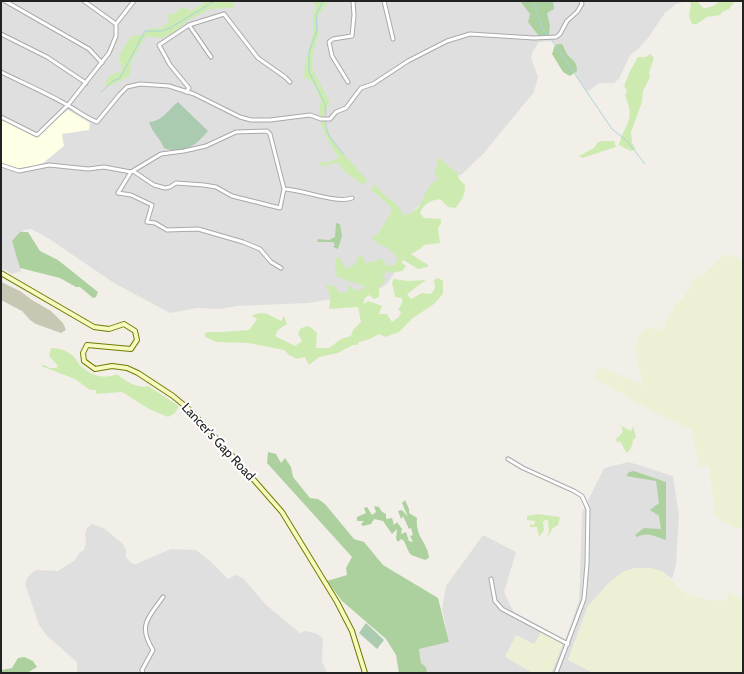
<!DOCTYPE html>
<style>
body{margin:0}
#map{position:relative;width:744px;height:674px;overflow:hidden;background:#f2efe9;font-family:Cabin,sans-serif}
canvas{display:block}
.frame{position:absolute;inset:0;border:2px solid #222;pointer-events:none}
</style>
<div id="map">
<canvas width="744" height="674"></canvas>
<div class="frame"></div>
</div>
<script>
const g = document.querySelector('canvas').getContext('2d');
g.lineJoin = 'round';
function paint(path, color) { g.fillStyle = color; g.fill(path, 'evenodd'); }
function trace(path, color, width, dash) { g.strokeStyle = color; g.lineWidth = width; g.lineCap = dash ? 'butt' : 'round'; g.setLineDash(dash || []); g.stroke(path); }
function label(font, color, halo, rows, align = 'center') {
  g.font = font + ' Cabin,sans-serif'; g.lineWidth = 4; g.setLineDash([]); g.textBaseline = 'middle'; g.strokeStyle = halo; g.fillStyle = color; for (const [text, x, y, turn = 0] of rows) {
    g.save(); g.translate(x, y); g.rotate((+turn || 0) * Math.PI / 180); g.textAlign = isNaN(turn) ? turn : align; if (halo) g.strokeText(text, 0, 0); g.fillText(text, 0, 0); g.restore();
  }
}
const residential = new Path2D(`
 M1 1H687L676 4 665 13 648 38 637 50 630 55 619 79 614 83H600L587 92 553 41 539 42 533 51 531 58 538 77 534 92 483 154 461 175 448 177 399 225 404 258 388 283 375 292 308 303 237 306 220 309 197 308 170 313 114 283 48 238 31 229 24 230 20 236 21 271 12 274 1 268Z
 M629 462 673 476 679 516 676 565 672 579 662 571 611 581 588 606 568 660 594 673H427L426 667 421 663 419 649 449 642 442 609 446 586 483 535 516 552 504 592 513 611 565 640 579 601 582 513 604 468Z
 M92 524 105 529 122 543 126 550V557L131 563 136 564 171 549 196 550 210 561 228 579 236 575 243 578 265 604 300 633 306 631 318 634 323 639 322 661 327 673H77V662L46 635 39 625 25 584 28 577 35 570 58 571 75 560 79 553 84 550 86 543 85 534 87 528Z`);
const education = new Path2D(`
 M68 110 90 123 89 130 62 134 64 146 43 163 35 166 14 169 1 164V119L37 137 53 121Z`);
const construction = new Path2D(`
 M1 282 20 291 32 300 51 311 63 323 66 330 61 333 36 324 30 320 22 311 1 300Z`);
const farmland = new Path2D(`
 M725 254 743 259V531L715 517 709 465 700 467 691 429 663 417 594 378 600 366 642 385 635 347 639 336 646 327 662 330 675 305 682 299 689 288 693 279 704 274Z
 M635 568H651L662 571 687 595 715 601H726L728 592 743 600V673H594L568 660 588 606 611 581 624 571Z
 M541 632 563 644 551 673H533L505 657 516 635 534 644Z`);
const grass = new Path2D(`
 M207 1H234L233 8 210 9 187 21 174 32 163 38 146 36 131 62 130 76 107 87 105 84 110 75 122 71 119 56 131 36 142 35 149 29 161 28 169 22 168 14H174L181 8 185 7 191 11Z
 M312 1H329L319 14 317 22 319 34 313 52 312 68 330 102C328 106 325 110 324 114 320 135 355 165 367 180L364 185 345 172 338 163 321 166 319 163 329 162 339 158C329 143 314 119 321 101L314 84 304 77 305 62 313 35V13L316 6Z
 M689 1H697L703 8C707 9 717 5 719 1H735L729 9 722 12 720 15 707 17 697 24H692L689 16 691 4Z
 M650 54 654 58 649 73 650 77 643 91 642 102 631 132 632 143 636 149 631 151 619 145C625 121 636 123 625 95L627 91 624 86 630 71 638 57H646Z
 M602 141H614L616 147 582 158 579 156 594 148 598 142Z
 M436 159H440L453 170 457 171 459 179 465 185C465 195 462 201 455 208L448 207 440 199C430 201 425 202 420 213L424 218 441 219V224L438 228 440 243 424 245 420 249 411 254 428 265V267L418 269 403 260 401 262 406 266 402 271 389 273 387 270 384 275H381L386 280 379 287V297L374 299 369 295 365 298 363 304 369 301 382 306 379 314H387L392 322 399 317 401 312 398 310 402 303V298L395 297 392 282 394 279 408 281 426 280 407 294 411 299 422 293 429 294 432 293 435 288 434 280 438 278 443 281V294L434 304 413 318 399 332 385 337 379 334 370 339 359 342 357 345H353L338 353 319 357 309 365 305 357 297 359 289 355 284 350 248 343 217 342 205 337V333C212 330 216 333 222 332 231 331 240 331 249 330L257 319 252 316C264 309 270 316 281 321L284 316 287 324 278 330 275 336 295 346 302 341 298 333 301 328 309 326 317 333 316 348H329L341 339 351 336 353 330 361 322 358 307 329 309C331 299 331 291 324 284L334 286 340 293 347 292 348 285 357 291 366 287C356 282 344 281 335 275L337 274 335 269 336 258H340L345 269 354 265 359 256 362 255 365 263 376 261 381 258 387 266 394 265 398 258 388 248 376 243 372 236 378 234 392 211 388 204 371 190 375 184C382 197 399 201 403 215 428 211 420 188 438 179L434 170 438 166Z
 M51 348C58 348 66 350 72 355 75 357 77 362 80 365 89 375 104 380 117 374 124 381 138 389 148 386L179 406 175 413 168 417 149 409 122 392 96 394V390H90L75 379 41 366 44 365 50 368H56L58 366 49 356Z
 M621 426 631 431 633 426 636 437 633 440 632 446 628 452H626L620 441 617 443 616 439 623 432Z
 M538 514 560 517 558 525 553 528 547 538 549 532 548 520H545L543 522 544 530 539 537 537 527H530V524L534 525 535 521 527 520V516Z`);
const forest = new Path2D(`
 M520 1H553L554 9 547 13 550 26 549 35 539 36 528 22 530 14Z
 M559 44H562C564 47 565 51 567 54 572 61 577 60 577 71L570 76 563 72 552 54 555 45Z
 M336 223 340 224 342 236 338 249 333 247 335 245 333 242H317L318 239 329 240 335 237Z
 M20 232H28L40 251 58 260 98 292 96 297 93 298 80 287H76L60 278 20 268 12 241Z
 M268 452 276 454 281 463 285 458 291 467 293 477 310 498 318 499 325 504 354 539 364 542 383 565 438 598 449 642 419 649 421 663 426 667 427 673H399L396 655 386 639 342 601 327 581 347 575 346 568 352 557 267 463Z
 M634 471 666 482V540C656 537 647 531 637 537L635 535 644 528 661 529 659 516 650 510 659 503 656 481 626 476 629 472Z
 M405 500 409 509V513L417 518C415 538 428 542 429 558L425 560C408 553 412 559 404 541L401 539 398 542 396 539 397 529 392 534 383 521 374 519 371 524 363 526 361 524 364 521H357V517L366 513 364 508 367 507 372 515 376 512 374 506 379 507 382 512 386 514V519L392 518 394 525 397 522 402 529 401 534 406 532 409 541 413 542 410 536 413 535 411 528 409 529 403 516 401 519 398 511 402 510 408 517 402 503Z
 M24 657 33 661 37 667 27 673H1V670L12 668 18 658Z`);
const cemetery = new Path2D(`
 M178 102 208 131C196 145 184 156 164 148 160 138 152 132 149 122 163 121 167 111 178 102Z
 M366 623 384 640 377 649 359 633Z`);
const stream = new Path2D(`
 M323 1 316 15 317 30 309 52V72L325 104 326 127 329 136 344 155
 M533 1 543 30 548 37
 M551 39 612 129 627 141 645 164
 M101 92 113 81 120 78 145 31H162L170 28 215 1`);
const minor = new Path2D(`
 M5 1 89 49 102 63
 M84 1 116 24
 M384 1 393 39
 M189 25 211 57
 M1 34 47 57 86 83
 M1 72C21 82 42 91 62 102 74 108 84 117 97 122L120 94 127 87 140 84 169 86 194 94 240 117 251 120H270L310 115 321 119H330L336 112 346 108 361 88 373 84 408 61 447 41 470 34 534 38 556 37 560 34 567 21 577 12 582 4 581 1
 M348 82 332 56 329 42 333 39 352 36 354 15 353 1
 M186 92 189 88 170 65 159 45 189 25 224 14 258 58 285 77 290 82
 M1 117 37 135 68 105 109 53 116 36V24L134 1
 M1 165 19 171 49 165 88 169 104 167 131 172 161 154 184 151 206 146 236 132 267 131 270 134 284 189
 M133 171 154 185 165 188 170 187 176 183 204 185 216 187 232 196 280 208 284 189C305 190 335 204 352 198
 M131 172 118 193 131 195 152 205 147 222 155 223 167 230 198 229 243 242 260 249 271 262 281 268
 M508 459 523 468 574 491 582 496 588 509 587 564 584 599 556 673
 M491 579 495 601 502 609 568 644
 M143 673 142 670 153 650C137 625 149 617 163 597`);
const secondary = new Path2D(`
 M1 273 94 327 109 329 124 324 135 331 137 340 131 349 87 345 83 353 84 361 95 369 112 366 127 368 138 373 173 396 191 411 246 471 282 512 337 602 352 631 365 673`);
const streetNames = [
 ["Lancer's Gap Road",218,442,47]
];
paint(residential, '#e0dfdf');
paint(education, '#ffffe5');
paint(construction, '#c7c7b4');
paint(farmland, '#eef0d5');
paint(grass, '#cdebb0');
paint(forest, '#add19e');
paint(cemetery, '#aacbaf');
trace(stream, '#aad3df', 1);
trace(minor, '#a9a9a9', 5);
trace(secondary, '#707d05', 6);
trace(minor, '#fff', 3);
trace(secondary, '#f7fabf', 4);
label('13px', '#222', '#fff', streetNames);
</script>
